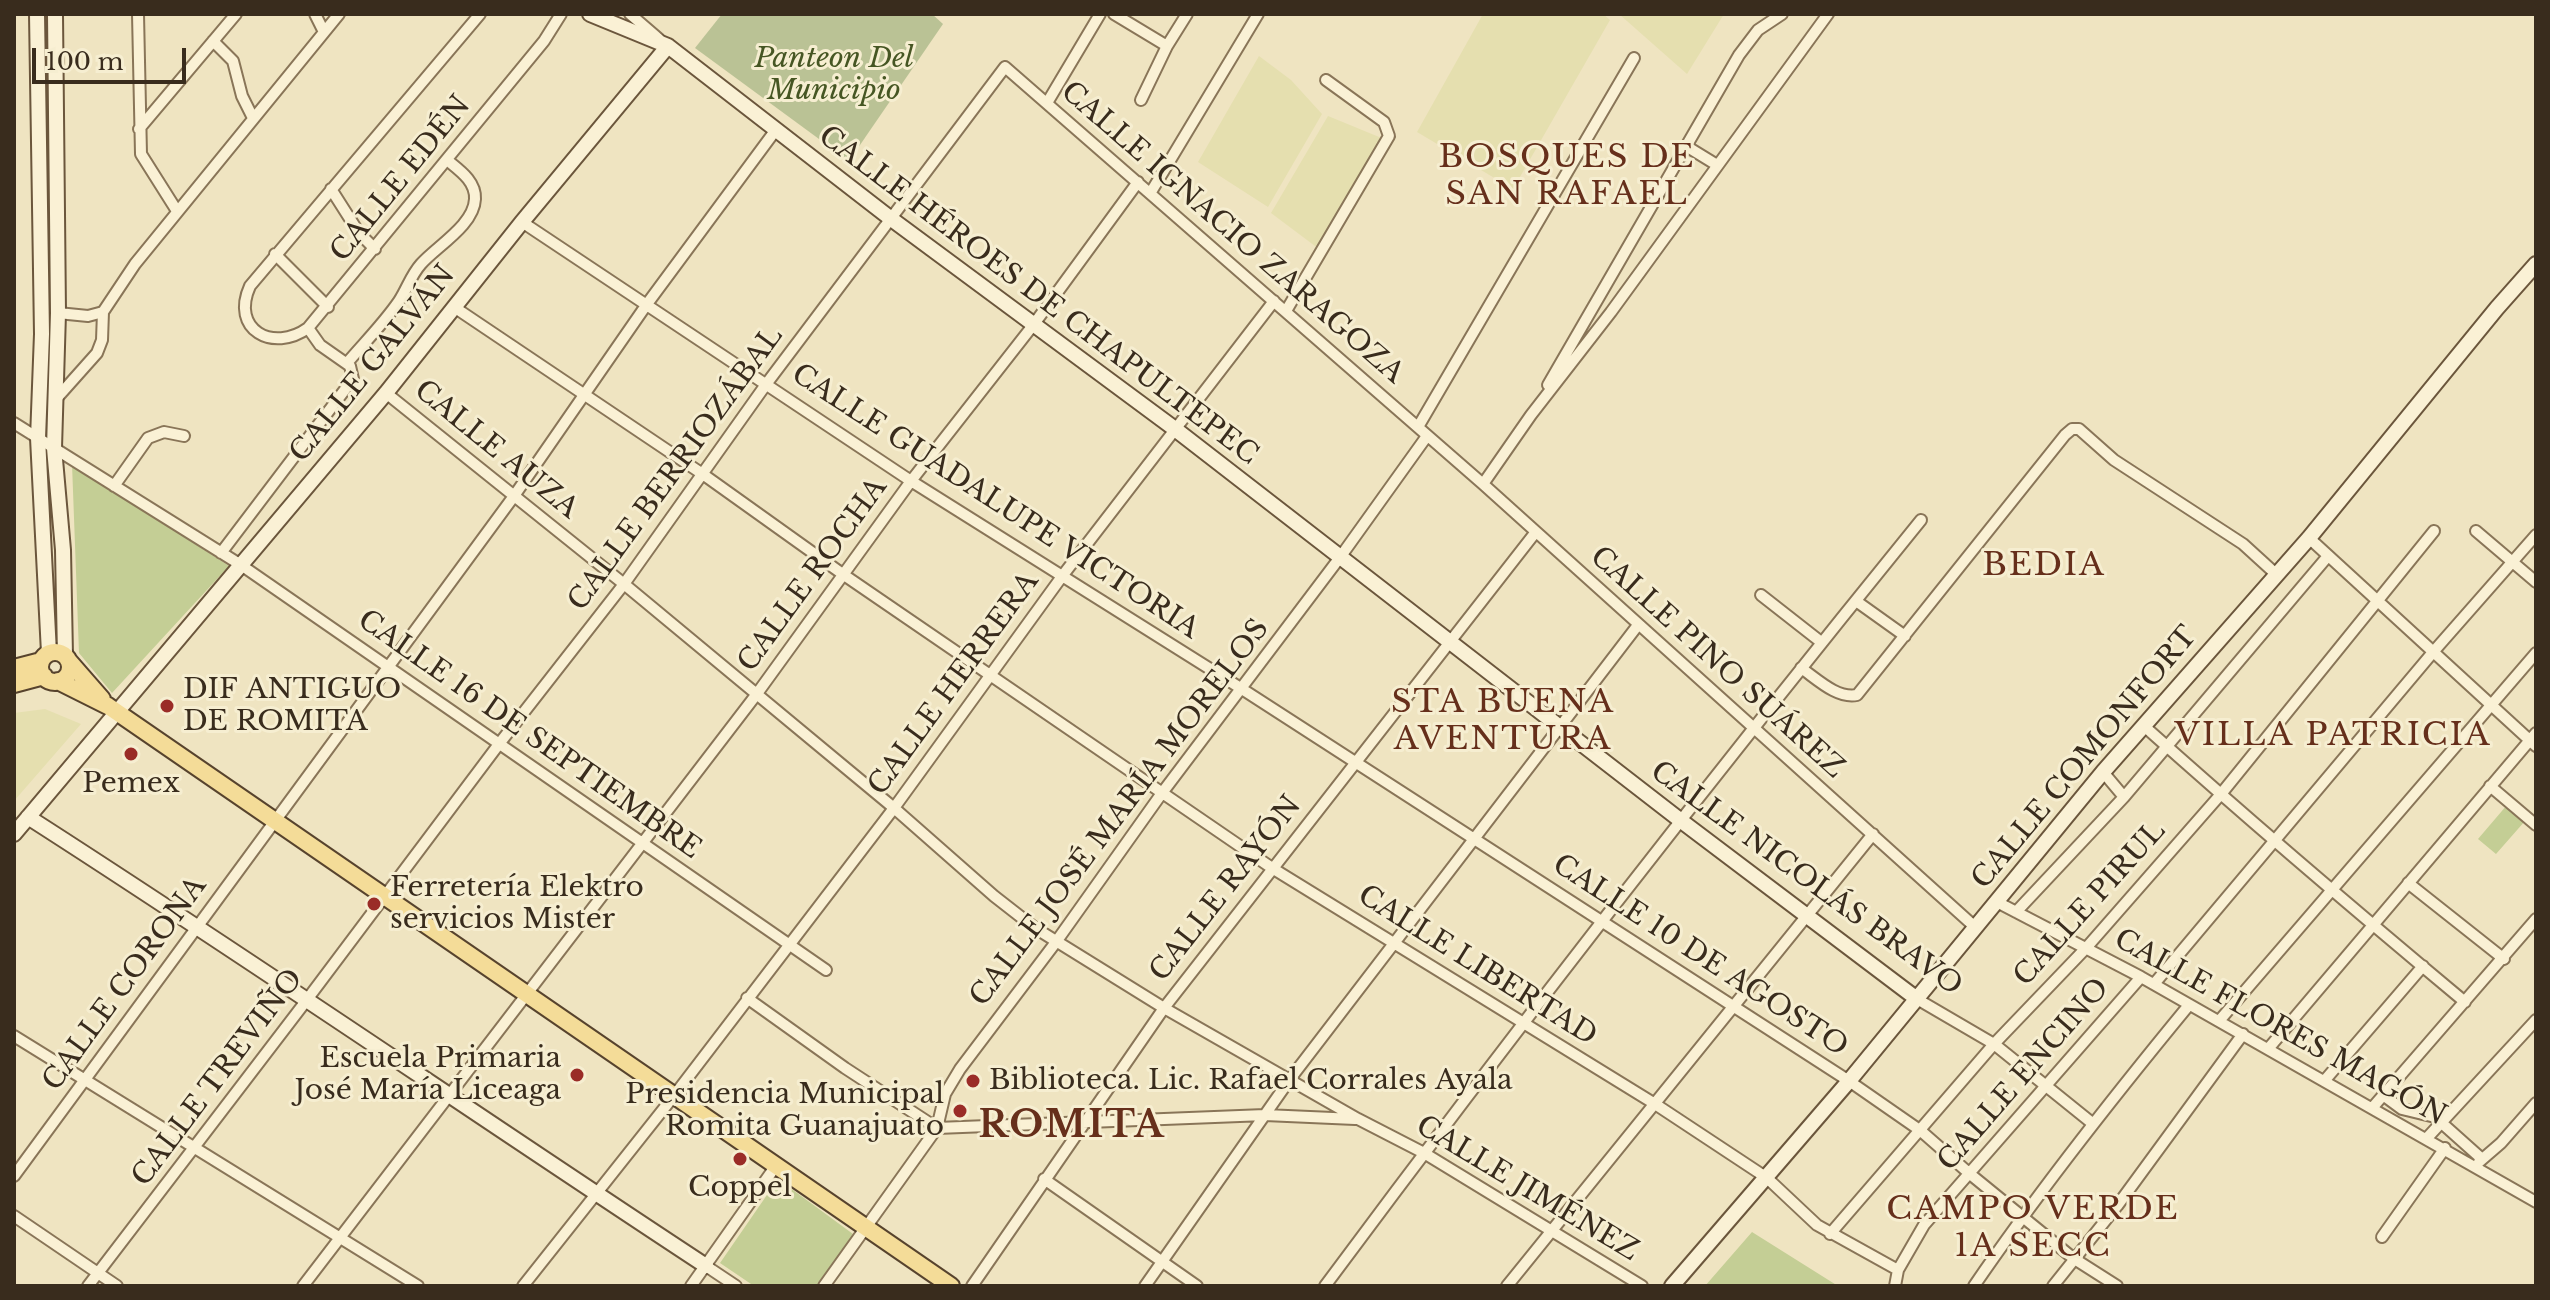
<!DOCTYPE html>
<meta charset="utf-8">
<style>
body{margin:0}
#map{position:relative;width:2550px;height:1300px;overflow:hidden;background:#efe4c1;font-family:"Libre Baskerville",serif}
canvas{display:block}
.frame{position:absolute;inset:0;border:16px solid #392c1d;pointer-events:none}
.scale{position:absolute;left:32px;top:48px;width:154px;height:36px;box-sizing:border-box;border:4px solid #392c1d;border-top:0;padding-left:10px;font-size:24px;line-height:28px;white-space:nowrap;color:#392c1d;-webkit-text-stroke:6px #f6eed1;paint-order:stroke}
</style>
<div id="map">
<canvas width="2550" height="1300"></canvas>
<div class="frame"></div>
<div class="scale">100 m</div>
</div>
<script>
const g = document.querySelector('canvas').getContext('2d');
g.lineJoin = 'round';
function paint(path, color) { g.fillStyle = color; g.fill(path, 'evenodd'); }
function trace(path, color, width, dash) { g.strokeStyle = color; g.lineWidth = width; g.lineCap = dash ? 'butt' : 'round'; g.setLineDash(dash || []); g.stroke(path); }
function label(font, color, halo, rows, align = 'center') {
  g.font = font + ' "Libre Baskerville",serif'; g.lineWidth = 6; g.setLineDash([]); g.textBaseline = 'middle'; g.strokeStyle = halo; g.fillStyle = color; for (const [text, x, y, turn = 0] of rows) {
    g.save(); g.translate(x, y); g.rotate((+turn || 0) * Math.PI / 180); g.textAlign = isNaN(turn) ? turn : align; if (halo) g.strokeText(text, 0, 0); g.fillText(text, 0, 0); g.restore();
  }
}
const farmland = new Path2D(`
 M1483 14H1603L1610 20 1513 189 1417 132Z
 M1619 14H1724L1687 74Z
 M1259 56 1291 80 1322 114 1268 207 1198 162Z
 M1328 116 1384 139 1319 249 1271 213Z
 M45 709 81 724 14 801V713Z`);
const green = new Path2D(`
 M72 464 229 566 112 693 79 653Z
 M2507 805 2525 821 2496 854 2478 839Z
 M778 1179 853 1234 819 1286H754L720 1263Z
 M1752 1232 1838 1286H1705Z`);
const cemetery = new Path2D(`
 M722 14H932L943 24 849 161 695 48Z`);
const street = new Path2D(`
 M138 14 141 154 177 211
 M315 14 324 32
 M480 14 250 286C230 330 273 353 308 328L544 41 561 14
 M630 14 659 39
 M1114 14 1167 46
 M213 41 233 61 242 96 253 118
 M1141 100 1167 46 1187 14
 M1047 103 1100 14
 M139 129 236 14
 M1686 146 1717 165
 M331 189 359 233 375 249
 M1151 192 1258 14
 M522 222 911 481 1242 689 1849 1081 1921 1131 1970 1174 2073 1258 2117 1286
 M275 254 328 307
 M454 307 704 475 844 575 1272 868 1655 1104 1767 1178 1817 1225 1898 1270
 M1286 311 1389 136 1384 122 1326 80
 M58 313 88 316 103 312
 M347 363C364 343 384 323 399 301 407 289 411 275 421 264 437 246 474 225 475 199 476 181 459 170 447 160
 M1548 385 1739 55 1758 30 1782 14
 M386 393 624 584 894 808 994 896 1035 928 1164 1008 1358 1119 1424 1153 1642 1286
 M56 399 97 353 102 340 103 312 135 264 339 14
 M14 423 241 565 826 970
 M1418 427 1634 58
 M1483 484 1531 415 1611 312 1828 14
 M114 486 148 438 164 432 184 436
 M2476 531 2536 582
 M2309 538 2536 746
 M221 553 353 379 350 366 320 345 308 328
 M1761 595 1821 642
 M1856 601 1905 636
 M1801 668C1817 679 1837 699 1857 695L2065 435 2072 429H2079L2114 460 2243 544 2277 575
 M2144 726C2249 820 2357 912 2465 1002
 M2103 772 2124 797
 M2490 786 2536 825
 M2408 883 2504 959
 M1997 902 2141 977 2536 1202
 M2016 912 2124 797 2328 556
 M2154 984 2434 651 2536 535
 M747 998 845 1068 937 1128
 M1917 999 1994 1044 2092 1123
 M2219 1021 2536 653
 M14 1036 418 1286
 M2268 1049 2536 733
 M2325 1080 2423 966
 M2383 1095 2402 1109 2435 1117 2482 1159
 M2373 1107 2536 919
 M937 1128 1265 1115 1355 1119
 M2427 1138 2536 1020
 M2479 1162 2501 1143 2536 1103
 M14 1176 514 496 647 304 775 131
 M1044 1179 1197 1286
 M14 1216 117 1286
 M1830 1234 1994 1044 2087 947 2221 794 2434 531
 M2382 1237 2445 1148
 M706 1266 736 1286
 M88 1286 306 1001 499 744 624 584 767 383 1005 67 1483 484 1975 927
 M303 1286 756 695 911 481 1034 324 1138 182
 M523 1286 673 1097 894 808 1063 575 1274 301
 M691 1286 775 1167
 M824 1286 937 1128 945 1094 960 1069 1056 942 1162 793 1341 556 1427 436
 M972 1286 1164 1008 1535 533
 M1145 1286 1290 1079 1638 625
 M1325 1286C1518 1026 1717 771 1921 520
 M1507 1286 1873 834
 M1895 1286 1898 1270 1924 1225 2141 977
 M1974 1286C2041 1188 2114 1096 2189 1005
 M2053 1286 2117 1206 2243 1034`);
const secondary = new Path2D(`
 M37 14 42 334 38 438 49 653
 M55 14 58 313 54 448 63 550 65 656
 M590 14 668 46 890 218 1175 429 1680 820 1917 999
 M28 817C256 963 479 1117 706 1266
 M14 834 386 393 522 222 668 46
 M1672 1286 1849 1081 2103 772 2309 538 2497 308 2536 264`);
const primary = new Path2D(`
 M40 667a15 15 0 1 1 30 0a15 15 0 1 1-30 0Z
 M68 660 102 699
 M14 668 41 661
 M58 681 108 706 951 1286
 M14 684 44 676`);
const markers = [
 [167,706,8,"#9a2c27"],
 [131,754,8,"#9a2c27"],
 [374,904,8,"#9a2c27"],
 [577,1075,8,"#9a2c27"],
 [973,1081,8,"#9a2c27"],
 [960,1111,8,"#9a2c27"],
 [740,1159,8,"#9a2c27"]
];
const parkNames = [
 ["Panteon Del",834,59],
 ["Municipio",834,91]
];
const streetNames = [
 ["CALLE EDÉN",401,179,-51],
 ["CALLE IGNACIO ZARAGOZA",1232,233,41],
 ["CALLE HÉROES DE CHAPULTEPEC",1038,296,37],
 ["CALLE GALVÁN",373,364,-51],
 ["CALLE AUZA",496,450,39],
 ["CALLE BERRIOZÁBAL",676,469,-54],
 ["CALLE GUADALUPE VICTORIA",995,502,33],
 ["CALLE ROCHA",813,575,-54],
 ["CALLE PINO SUÁREZ",1717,663,42],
 ["CALLE HERRERA",954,684,-54],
 ["CALLE 16 DE SEPTIEMBRE",529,735,35],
 ["CALLE COMONFORT",2085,758,-50],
 ["CALLE JOSÉ MARÍA MORELOS",1120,813,-53],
 ["CALLE NICOLÁS BRAVO",1806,879,36],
 ["CALLE RAYÓN",1226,889,-52],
 ["CALLE PIRUL",2090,904,-48],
 ["CALLE 10 DE AGOSTO",1700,956,33],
 ["CALLE LIBERTAD",1477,966,32],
 ["CALLE CORONA",125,984,-54],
 ["CALLE FLORES MAGÓN",2280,1028,29],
 ["CALLE ENCINO",2024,1075,-49],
 ["CALLE TREVIÑO",218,1078,-53],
 ["CALLE JIMÉNEZ",1527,1189,31]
];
const poiNames = [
 ["DIF ANTIGUO",183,690],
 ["DE ROMITA",183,722],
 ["Pemex",131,784,"center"],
 ["Ferretería Elektro",390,888],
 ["servicios Mister",390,920],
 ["Escuela Primaria",561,1059,"right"],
 ["José María Liceaga",561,1091,"right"],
 ["Biblioteca. Lic. Rafael Corrales Ayala",989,1081],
 ["Presidencia Municipal",944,1095,"right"],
 ["Romita Guanajuato",944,1127,"right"],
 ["Coppel",740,1188,"center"]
];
const quarterNames = [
 ["BOSQUES DE",1567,158],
 ["SAN RAFAEL",1567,195],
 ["BEDIA",2044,566],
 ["STA BUENA",1503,703],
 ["AVENTURA",1503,740],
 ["VILLA PATRICIA",2333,736],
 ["CAMPO VERDE",2033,1210],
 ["1A SECC",2033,1247]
];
const districtNames = [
 ["ROMITA",1072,1127]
];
paint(farmland, '#e5dfaf');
paint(green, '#c4ce95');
paint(cemetery, '#bac295');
trace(street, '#897558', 14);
trace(secondary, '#6b563c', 18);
trace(primary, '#57432d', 20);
trace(street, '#faf1d5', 10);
trace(secondary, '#faf1d5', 14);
trace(primary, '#f4dc98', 16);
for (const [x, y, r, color] of markers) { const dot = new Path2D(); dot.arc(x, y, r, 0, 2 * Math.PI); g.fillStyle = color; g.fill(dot); trace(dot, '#f6eed1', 3); }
label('italic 28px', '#465623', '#f6eed1', parkNames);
label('28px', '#392c1d', '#f6eed1', streetNames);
label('28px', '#392c1d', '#f6eed1', poiNames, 'left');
g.letterSpacing = '2px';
label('32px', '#662f1b', '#f6eed1', quarterNames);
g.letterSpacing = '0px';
g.letterSpacing = '2px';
label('bold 36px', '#662f1b', '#f6eed1', districtNames);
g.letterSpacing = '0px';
</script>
